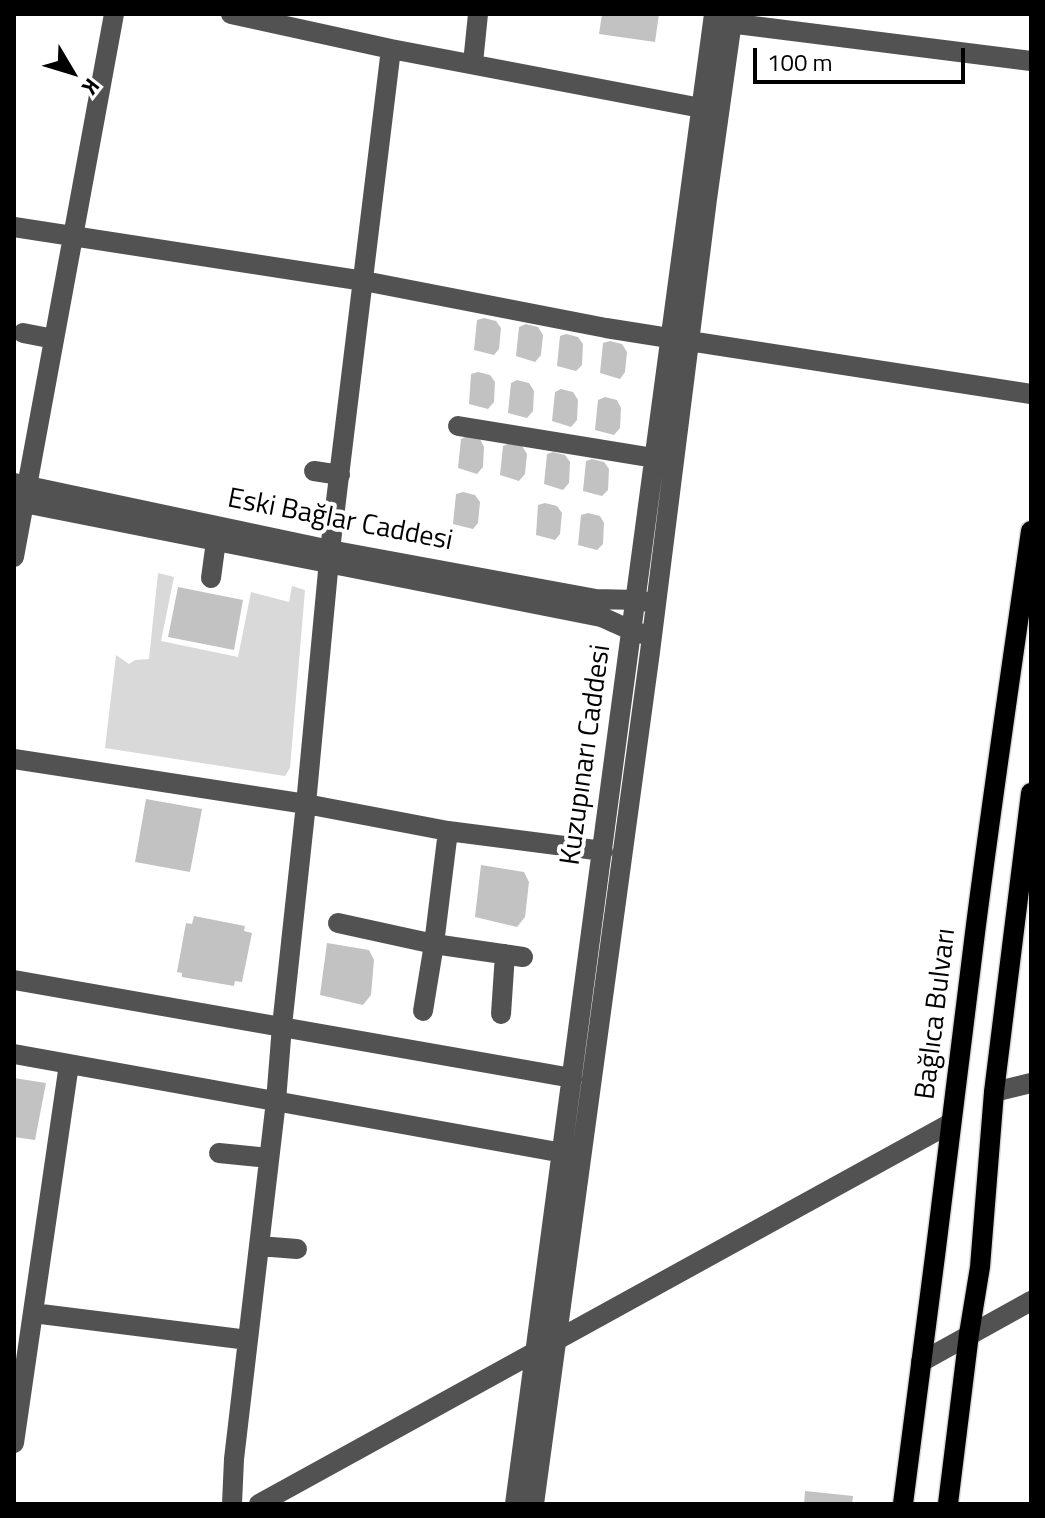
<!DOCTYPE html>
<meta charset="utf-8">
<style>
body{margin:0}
#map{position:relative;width:1045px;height:1518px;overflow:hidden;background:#fff;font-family:"Titillium Web",sans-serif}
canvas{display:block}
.frame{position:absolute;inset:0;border:16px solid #000;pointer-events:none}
.north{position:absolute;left:32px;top:32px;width:80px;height:80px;-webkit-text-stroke:6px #fff;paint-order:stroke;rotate:128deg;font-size:22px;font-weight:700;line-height:32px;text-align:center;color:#000}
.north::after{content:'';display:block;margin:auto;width:28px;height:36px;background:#000;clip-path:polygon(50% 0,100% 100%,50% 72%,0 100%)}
.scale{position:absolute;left:753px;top:48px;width:212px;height:36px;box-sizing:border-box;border:4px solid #000;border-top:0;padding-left:10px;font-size:24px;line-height:28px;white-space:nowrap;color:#000;-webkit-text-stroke:6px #fff;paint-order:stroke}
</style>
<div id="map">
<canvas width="1045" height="1518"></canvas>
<div class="frame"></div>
<div class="north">K</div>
<div class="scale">100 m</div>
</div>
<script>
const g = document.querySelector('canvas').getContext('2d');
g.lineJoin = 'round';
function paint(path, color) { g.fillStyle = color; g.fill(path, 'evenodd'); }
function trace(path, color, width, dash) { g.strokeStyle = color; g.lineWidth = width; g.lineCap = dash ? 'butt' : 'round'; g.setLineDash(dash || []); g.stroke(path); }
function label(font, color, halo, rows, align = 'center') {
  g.font = font + ' "Titillium Web",sans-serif'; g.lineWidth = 8; g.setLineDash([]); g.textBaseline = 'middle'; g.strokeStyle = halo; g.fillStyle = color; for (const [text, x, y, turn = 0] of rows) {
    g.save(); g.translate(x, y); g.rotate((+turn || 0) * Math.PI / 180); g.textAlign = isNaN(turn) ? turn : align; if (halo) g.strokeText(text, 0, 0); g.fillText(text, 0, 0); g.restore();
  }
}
const green = new Path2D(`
 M158 573 174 577 161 641 238 657 251 592 289 602 292 586 305 590 290 768 285 776 105 748 116 655 129 664 135 660 149 659Z`);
const building = new Path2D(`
 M602 14H659L655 42 599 34Z
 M484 318 496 321 501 328 499 349 494 355 474 350 477 320Z
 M526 324 538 327 543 335 541 355 535 362 516 356 519 327Z
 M566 334 578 337 583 344 582 365 576 371 557 366 560 336Z
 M610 341 622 344 627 352 625 372 620 379 600 373 603 343Z
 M478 372 490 375 495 382 494 402 488 409 469 404 471 374Z
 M517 380 529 383 534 391 533 411 527 418 508 413 511 383Z
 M561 389 573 392 578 400 577 420 571 427 552 421 555 392Z
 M605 397 617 400 621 408 620 428 614 435 595 430 598 400Z
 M467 436 480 439 484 447 483 467 477 474 458 468 461 439Z
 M510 443 522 446 527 454 525 474 519 481 500 475 503 446Z
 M553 452 565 455 570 462 569 483 563 490 544 484 547 454Z
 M592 459 604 462 609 469 608 490 602 496 583 491 586 461Z
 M463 492 475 495 480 502 478 523 473 529 453 524 456 494Z
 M545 503 557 506 562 513 560 534 555 540 536 535 538 505Z
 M588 513 600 516 604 523 603 544 597 550 578 545 581 515Z
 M178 587 243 600 234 650 168 637Z
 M146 799 202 809 190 872 135 862Z
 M481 865 524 872 529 882 525 917 517 927 475 917Z
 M194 916 245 926 244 931 252 933 242 982 235 981 234 986 182 977V973L177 972 186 923 192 924Z
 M327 943 369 950 374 960 371 995 363 1005 320 995Z
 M14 1078 46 1083 35 1140 14 1137Z
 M805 1491 853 1496 852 1504H804Z`);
const minor = new Path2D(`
 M231 14 391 49 701 108
 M721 22 1031 61
 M473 63 478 14
 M14 227 364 281 606 328 669 338
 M23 333 54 339
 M689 341 1031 394
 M458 426 654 458
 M314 471 340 475
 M14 483 330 550 596 599 636 600 648 602
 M14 501 601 617C615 622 628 631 643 634
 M14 557 114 14
 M211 578 216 541
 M14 759 306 804 448 831 603 851
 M338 923 434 944 523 957
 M14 980 572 1078
 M423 1011 434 944 448 831
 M501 1014 505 954
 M14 1054 563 1153
 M994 1092 1031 1083
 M219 1153 269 1158
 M259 1246 297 1249
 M33 1313 248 1340
 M921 1362 1031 1301
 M14 1443 69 1064
 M232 1504 234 1459 276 1101 282 1026 306 804 330 550 391 49
 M259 1504 951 1123
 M515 1504C583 1008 645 510 714 14
 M534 1504 650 652 707 199 733 14`);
const major = new Path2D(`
 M903 1504C928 1314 952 1123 975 933 992 799 1012 665 1031 531
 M948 1504 969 1334 980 1267 994 1092 1031 793`);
const streetNames = [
 ["Eski Bağlar Caddesi",340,521,11],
 ["Kuzupınarı Caddesi",587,755,-82],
 ["Bağlıca Bulvarı",937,1014,-83]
];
paint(green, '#d9d9d9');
paint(building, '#c2c2c2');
trace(major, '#dbdbdb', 23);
trace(minor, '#525252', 20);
trace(major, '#000', 20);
label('28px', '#000', '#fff', streetNames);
</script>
